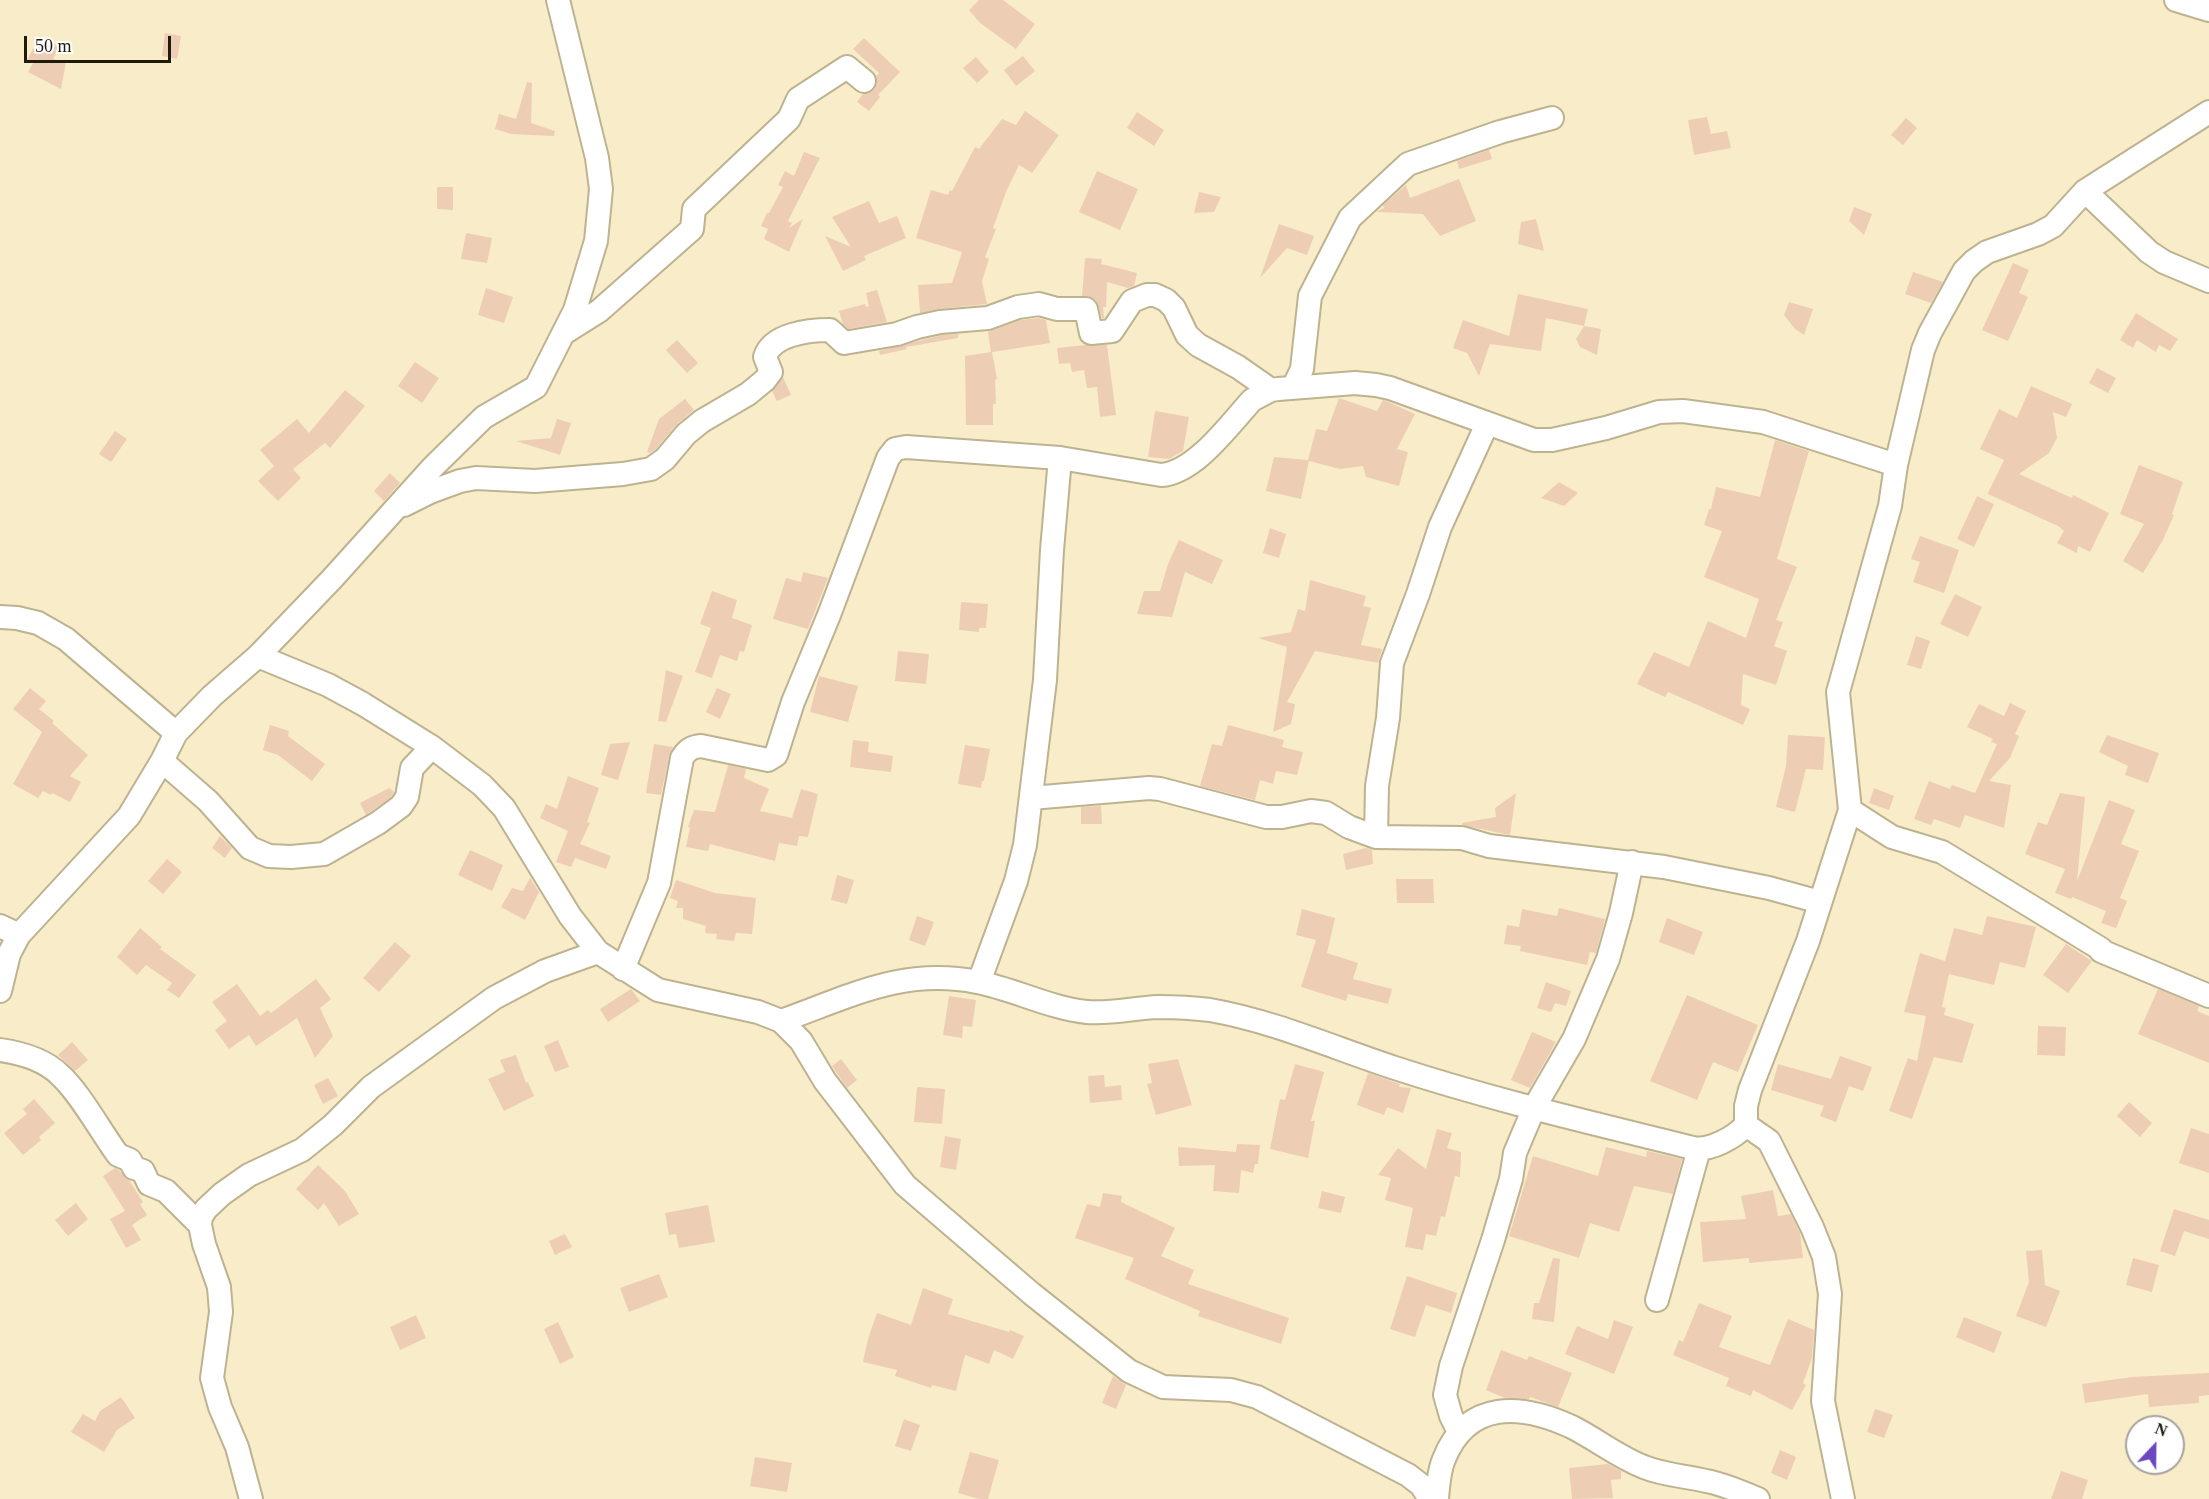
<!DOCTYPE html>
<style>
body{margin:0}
#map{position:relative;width:2209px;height:1499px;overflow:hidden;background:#f8edc8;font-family:Georgia,serif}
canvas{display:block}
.north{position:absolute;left:2125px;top:1415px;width:60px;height:60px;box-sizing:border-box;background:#fff;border:2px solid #a5a39e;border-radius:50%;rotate:22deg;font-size:16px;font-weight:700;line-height:24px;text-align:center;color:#1e1a0c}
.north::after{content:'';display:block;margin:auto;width:21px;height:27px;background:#6b48c1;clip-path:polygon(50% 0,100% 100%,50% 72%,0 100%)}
.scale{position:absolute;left:24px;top:36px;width:147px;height:27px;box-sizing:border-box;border:3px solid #1e1a0c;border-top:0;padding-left:8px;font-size:18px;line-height:21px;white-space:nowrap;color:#1e1a0c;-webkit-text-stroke:4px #fff;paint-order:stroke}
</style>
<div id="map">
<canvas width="2209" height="1499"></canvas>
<div class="north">N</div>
<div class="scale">50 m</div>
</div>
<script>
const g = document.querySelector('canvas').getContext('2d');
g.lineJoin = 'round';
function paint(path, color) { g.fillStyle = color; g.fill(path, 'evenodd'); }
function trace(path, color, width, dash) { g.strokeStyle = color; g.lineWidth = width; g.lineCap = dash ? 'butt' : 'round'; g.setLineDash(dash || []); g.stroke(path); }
const building = new Path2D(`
 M979 0H1003L1035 24 1016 49 980 23 969 10Z
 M165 33 181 36 177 59 162 56Z
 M40 36 60 47 53 59 66 62 61 89 28 72 33 63 27 60Z
 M864 38 900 72 878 95 880 97 869 111 857 102 863 94 869 93 875 89 877 83 876 76 879 73 853 49Z
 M1023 56 1035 71 1016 86 1004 70Z
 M976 57 989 72 977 83 963 68Z
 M527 82 532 83 531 123 555 131 554 136 511 134 495 129 499 114 516 119Z
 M1025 111 1059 135 1032 173 1019 165 1006 192 993 228 996 229 985 257 989 259 982 281 987 304 939 309 920 313 918 285 952 283 962 252 916 238 931 190 948 195 950 190 952 191 975 147 979 149 1002 119 1016 125Z
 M1137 112 1164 130 1154 146 1127 128Z
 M1707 117 1711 134 1727 131 1731 148 1694 155 1688 120Z
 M1906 118 1917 128 1903 145 1891 135Z
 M1489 150 1492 159 1459 169 1457 161Z
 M804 152 820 158 788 221 792 223 789 228 803 219 789 252 764 239 768 229 761 226 767 213H769L783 187 778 185 785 171 794 176Z
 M1097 171 1138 189 1120 230 1079 212Z
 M1459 179 1476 221 1440 236 1423 214 1376 212 1384 208 1383 205 1406 185 1410 198Z
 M437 187H453V210L437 209Z
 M1199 192 1221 197 1214 212 1194 213Z
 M869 201 879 223 897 216 906 238 864 256 866 260 843 271 825 236 851 247 832 217Z
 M1854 207 1872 214 1864 235 1849 221Z
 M1536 219 1544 251 1518 244 1521 222Z
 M1279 224 1314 236 1307 255 1287 248 1260 278Z
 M466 233 492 238 487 263 461 259Z
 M1085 258 1102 259 1101 264 1137 273 1134 286 1128 288 1107 282 1106 307H1103L1104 318H1102L1096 300 1091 297 1082 296Z
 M2013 263 2029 270 2019 293 2028 297 2008 341 1982 330Z
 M1913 272 1943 282 1931 303 1905 294Z
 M486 288 513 297 504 323 478 315Z
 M877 290 887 322 848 329 843 324 839 311 865 304 866 307 869 306 866 293Z
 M1518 294 1588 309 1584 326 1546 318 1541 351 1490 344 1479 376 1467 353 1453 348 1463 320 1509 336Z
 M1789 302 1813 309 1804 335 1795 329 1784 315Z
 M2136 313 2178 339 2170 351 2159 345 2156 352 2137 340 2133 348 2120 340Z
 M1038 318 1046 320 1050 343 992 352 997 379 995 380 996 404H993V425H966L965 356 991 352 988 332 1021 320Z
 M1584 326 1601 329 1597 355 1580 347 1576 339Z
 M958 334V338L906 347 907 349 880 355 879 351 942 335Z
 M677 340 698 363 687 373 666 350Z
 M1085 345H1107L1116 415 1100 417 1097 387 1087 388 1084 370 1072 372 1070 363 1059 364 1057 348Z
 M415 362 439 378 422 403 398 386Z
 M2097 368 2116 378 2108 393 2089 383Z
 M783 377 791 395 777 401 772 391Z
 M2031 386 2072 404 2066 417 2053 412 2057 438 2049 453 2019 474 2072 498 2073 495 2109 513 2090 552 2078 546 2077 553 2057 543 2064 531 2058 526 1988 494 1987 495 2004 460 1980 449 1999 409 2017 418Z
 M345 390 365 406 330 448 325 443 293 469 301 478 278 501 258 481 274 466 260 450 297 419 309 433Z
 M1339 398 1377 411 1383 400 1386 401 1415 414 1397 449 1408 452 1399 486 1366 477 1363 466 1340 469 1309 461 1301 499 1266 491 1274 457 1308 460 1316 429 1327 431Z
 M685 399 694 410 676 425 656 449 650 453 647 452 659 419Z
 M1155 411 1189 417 1183 451 1169 459 1148 457Z
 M557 419 571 423 560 455 516 441 551 438Z
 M115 431 127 439 111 462 99 454Z
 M1775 440 1809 451 1777 559 1797 567 1776 620 1783 622 1774 646 1787 651 1776 685 1743 674 1741 705 1750 709 1743 725 1668 692 1665 697 1637 684 1654 652 1689 667 1708 621 1746 638 1759 599 1704 577 1722 531 1704 525 1709 509H1711L1716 487 1760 497Z
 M2139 465 2183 482 2172 514 2174 515 2163 540 2143 573 2123 561 2144 524 2120 514Z
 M390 473 400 483 384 501 374 491Z
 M1559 482 1578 493 1564 506 1541 498Z
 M1977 496 1994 504 1974 547 1957 539Z
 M1270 528 1286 534 1279 558 1263 553Z
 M1920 536 1959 550 1944 593 1913 582 1920 562 1911 559Z
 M1179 540 1223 560 1212 584 1185 572 1172 617 1137 614 1144 591H1160L1168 564Z
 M803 572 828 578 808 629 773 619 786 578 801 582Z
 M1310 580 1366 596 1363 606 1371 608 1361 645 1382 649 1381 653 1378 663 1315 651 1287 702 1295 704 1291 724 1273 732 1287 647 1258 638 1291 632 1298 609 1305 611Z
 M712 591 737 600 732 618 752 625 744 652 740 651 737 661 720 655 712 678 695 672 711 628 700 624Z
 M1955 594 1982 607 1968 637 1940 624Z
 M961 602 988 604 986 628H979V632L959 630Z
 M1916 636 1930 641 1921 669 1907 665Z
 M898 651 929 654 926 684 895 681Z
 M666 670 683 676 666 722 658 721Z
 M819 676 858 686 848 722 810 712Z
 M30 688 46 701 39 709 54 721 52 723 88 755 70 776 81 782 70 802 52 793 51 795 43 791 38 798 13 784 42 732 13 709Z
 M717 688 731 694 720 719 706 712Z
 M2010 703 2026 711 2015 734 2019 736 2010 758 1989 781 2011 785 2004 828 1965 815 1960 828 1934 819 1931 825 1914 819 1929 781 1950 789 1952 785 1975 793 1997 744 1991 742 1993 739 1967 727 1979 704 2004 716Z
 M270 725 289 731 288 736 325 764 312 781 278 755 263 750Z
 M1228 725 1284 740 1282 747 1303 752 1297 775 1276 771 1273 784 1260 780 1255 800 1200 786 1212 744 1222 746Z
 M1788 735 1825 737 1823 770 1806 769 1795 812 1776 807 1786 766Z
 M2107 735 2159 753 2148 783 2125 775 2128 766 2099 752Z
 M853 740 869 742 868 752 893 756 891 772 850 767Z
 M630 742 618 780 601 775 610 744Z
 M654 744 673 747 669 756 661 795 646 793Z
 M965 745 990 749 984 781H982L981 788 958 784Z
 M728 765 746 769 744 778 769 789 760 811 792 818 801 789 818 794 808 837 799 836 797 846 779 843 775 861 710 844 708 851 686 847 690 828 688 827 694 810 715 812Z
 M568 776 599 788 587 822 590 823 580 844 611 856 606 869 575 858 571 867 556 862 568 831 540 818 546 804 557 809Z
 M389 788 394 792 391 797 366 815 360 803Z
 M1874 788 1894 796 1889 810 1869 803Z
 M1516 793 1510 835 1462 825V823L1496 817 1495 808Z
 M2060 793 2085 797 2077 881 2109 800 2135 810 2121 844 2139 851 2120 898 2127 901 2116 928 2101 923 2106 911 2072 897 2071 899 2055 893 2065 869 2025 854 2038 822 2047 825Z
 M1101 806 1102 824H1081V807Z
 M220 836 232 848 225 858 212 848Z
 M1366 848 1372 850 1373 864 1346 870 1343 854Z
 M470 850 503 865 492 891 458 875Z
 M167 859 182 872 163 894 148 881Z
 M837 875 854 880 847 904 831 900Z
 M530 878 539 892 525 920 501 907 512 888 523 891Z
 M1396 879H1433L1434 903H1397Z
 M676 880 715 893 756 898 752 934 736 933 734 941 716 939 717 934 705 933 706 926 683 919V908H676L678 901 670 898Z
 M1559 908 1605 919 1596 953 1590 952 1587 965 1520 951 1521 946 1504 944 1507 925 1519 927 1522 909 1557 916Z
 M1302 909 1335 918 1327 953 1358 963 1353 979 1392 989 1388 1004 1348 994 1346 1001 1301 987 1316 940 1296 935Z
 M917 916 934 922 925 946 909 940Z
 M1987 916 2036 927 2025 968 2000 962 1994 985 1949 974 1942 1007 1946 1008 1944 1015 1974 1024 1962 1063 1934 1057 1912 1119 1889 1111 1908 1058 1917 1061 1926 1016 1904 1012 1920 953 1945 961 1954 928 1982 935Z
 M1667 918 1703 932 1694 955 1659 942Z
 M140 928 162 947 160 949 196 975 179 998 167 990 172 983 146 965 137 975 117 957Z
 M395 942 411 956 379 992 363 978Z
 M2066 944 2092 961 2068 993 2043 975Z
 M316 979 331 999 320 1008 333 1036 315 1058 297 1018 256 1046 249 1035 229 1049 215 1030 227 1021 212 1002 237 984 260 1016 268 1010 271 1013Z
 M1546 982 1571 991 1566 1006 1555 1003 1551 1012 1537 1008Z
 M631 989 640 1001 608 1022 600 1009Z
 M2158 989 2199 1006 2197 1011 2209 1016V1063L2138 1034Z
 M1687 995 1758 1025 1738 1072 1713 1062 1697 1100 1650 1081Z
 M949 996 976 1000 972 1027 963 1026 962 1038 943 1035Z
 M2038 1026 2066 1027 2065 1056 2037 1055Z
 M1532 1032 1556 1042 1530 1088 1511 1080Z
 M558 1040 569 1067 555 1072 544 1046Z
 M72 1042 88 1060 75 1071 58 1055Z
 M516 1055 526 1083 528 1082 534 1096 504 1111 488 1079 505 1072 500 1060Z
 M1840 1056 1872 1067 1863 1091 1849 1086 1836 1122 1820 1116 1824 1106 1771 1090 1778 1064 1831 1079Z
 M841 1059 857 1080 847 1088 832 1066Z
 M1178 1059 1192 1105 1156 1115 1147 1084 1152 1083 1148 1064Z
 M1295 1064 1324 1072 1311 1121H1315L1308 1158 1270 1149 1280 1099 1285 1100Z
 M1368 1073 1400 1084 1399 1087 1411 1088 1403 1113 1387 1107 1384 1115 1357 1105Z
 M1104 1075 1105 1087 1121 1085 1122 1100 1090 1103 1088 1076Z
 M328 1078 338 1096 323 1104 314 1085Z
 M917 1087 945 1089 942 1124 914 1122Z
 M34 1099 55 1123 39 1137 41 1140 23 1155 4 1133 27 1114 23 1109Z
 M2129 1102 2152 1123 2140 1137 2117 1116Z
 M2191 1128 2209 1134V1173L2179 1163Z
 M1437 1129 1452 1133 1447 1148 1461 1152 1460 1177 1455 1176 1445 1217 1441 1216 1436 1236 1426 1234 1423 1250 1405 1247 1413 1208 1385 1200 1391 1178 1378 1175 1398 1148 1426 1169Z
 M945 1136 961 1139 956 1170 940 1167Z
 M1237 1144 1260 1145 1258 1164H1255L1253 1173 1241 1170 1239 1193 1213 1191 1215 1165 1179 1166 1178 1147 1236 1152Z
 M1606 1147 1646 1157 1647 1151 1682 1159 1673 1194 1634 1186 1619 1232 1590 1223 1579 1258 1509 1236 1533 1156 1598 1176Z
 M318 1165 345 1191 359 1214 339 1226 324 1203 318 1210 296 1189Z
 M115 1168 120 1171 129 1180 143 1202 140 1204 147 1215 132 1225 141 1240 126 1248 110 1219 125 1211 103 1176Z
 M1773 1190 1778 1216 1791 1214 1800 1233 1803 1258 1749 1263V1258L1703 1262 1700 1222 1746 1219 1741 1196Z
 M1322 1191 1345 1197 1341 1213 1318 1208Z
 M1103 1193 1122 1196 1121 1202 1175 1228 1161 1256 1194 1270 1188 1284 1289 1318 1281 1344 1198 1316 1200 1311 1125 1279 1134 1258 1075 1238 1087 1204 1100 1207Z
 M76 1203 88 1219 68 1236 55 1220Z
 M708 1205 715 1242 679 1248 676 1234 669 1235 665 1213Z
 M2174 1209 2209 1220V1239L2184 1231 2175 1256 2160 1251Z
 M565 1234 572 1247 555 1255 549 1241Z
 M2042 1250 2045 1285 2060 1291 2046 1327 2016 1316 2029 1282 2026 1251Z
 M1553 1258 1560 1259 1554 1322 1532 1319 1534 1303H1539Z
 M2133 1258 2159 1265 2152 1292 2126 1285Z
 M659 1274 668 1297 629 1312 620 1288Z
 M1407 1276 1457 1293 1451 1313 1426 1305 1415 1337 1390 1329Z
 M923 1288 953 1299 948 1314 1009 1332 1010 1330 1024 1336 1013 1359 994 1350 989 1364 965 1355 956 1391 932 1385 931 1388 895 1376 897 1370 863 1362 868 1339 877 1313 911 1325Z
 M1699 1303 1732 1316 1719 1347 1770 1365 1788 1319 1814 1330 1812 1358 1803 1383 1806 1385 1792 1410 1753 1390 1751 1396 1726 1386 1729 1378 1673 1355 1679 1340 1683 1342Z
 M416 1315 426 1338 400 1350 390 1327Z
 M1964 1317 2002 1332 1994 1353 1956 1337Z
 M1614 1320 1633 1327 1614 1374 1565 1354 1577 1326 1608 1339Z
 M558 1322 574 1357 560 1364 544 1329Z
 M1501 1350 1527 1360 1529 1356 1572 1373 1558 1407 1530 1397 1529 1399 1505 1398 1486 1390Z
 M2209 1373V1395L2199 1396V1403L2149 1407 2148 1394 2085 1403 2082 1384 2132 1377Z
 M1113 1376 1126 1385 1116 1409 1102 1403Z
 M121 1397 135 1418 117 1430 104 1452 71 1432 83 1414 95 1421 100 1411Z
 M1875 1409 1893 1415 1884 1438 1867 1432Z
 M904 1419 920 1425 911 1451 895 1446Z
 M1780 1450 1796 1457 1787 1480 1771 1473Z
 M970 1452 999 1460 988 1499H979L958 1493Z
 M755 1457 792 1463 787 1492 750 1486Z
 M1608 1464 1621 1471V1479L1611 1480 1613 1498 1572 1499 1569 1468Z
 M2061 1471 2088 1480 2082 1499H2051Z`);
const minor = new Path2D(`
 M2176 0 2209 10
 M2085 191 2149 252 2164 262 2209 281
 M564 333 599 311 692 229 694 209 789 119 798 99 847 67 864 81
 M1293 388 1302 369 1310 296 1350 218 1408 164 1500 132 1552 118
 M404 505 430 492 460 481 476 478 535 481 623 474 651 469 665 459 686 434 702 421 748 394 765 380 771 372 765 357C772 334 809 330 830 330L844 343 897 334 917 327 940 322 988 318 1018 307 1039 304 1057 309H1086L1091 333 1112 331 1132 301 1147 295H1155L1166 300 1174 308 1187 335 1198 345 1238 367 1271 390
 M0 617 17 618 38 623 66 639 176 733
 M258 656 328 685 363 704 432 747 482 785 504 808 570 916 598 952 658 990 758 1012 781 1021 801 1041 825 1081 905 1185 1032 1294 1129 1371 1163 1387 1231 1390 1257 1397 1408 1475 1421 1485 1430 1499
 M162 761 208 801 250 848 269 856 291 857 324 854 378 823 401 806 407 797 412 768 432 747
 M1031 798 1149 788 1160 789 1266 817H1282L1311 811 1326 813 1349 827 1376 837 1462 838 1489 846 1664 867 1769 888 1820 902
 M1850 810 1892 837 1942 852 2101 949V951L2209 996
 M1376 837 1377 786 1388 718 1392 663 1418 594 1440 527 1487 424
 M0 926 19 935
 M623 969 659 883 682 758C687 750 691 747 701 746L768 760 776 755 793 702 829 615 888 458 895 449 906 447 1060 458 1161 475C1195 473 1230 424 1252 400L1271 390 1278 389 1355 383 1376 385 1390 388 1534 440H1552L1606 428 1659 412 1683 411 1763 422 1896 465
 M979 982 1016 881 1025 845 1045 680 1052 550 1060 458
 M0 991 9 954 19 935 129 816 162 761 176 733 212 696 258 656 331 580 433 467 484 417 536 387 575 310 596 241 601 189 597 158 558 0
 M781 1021C849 997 903 967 977 982 1014 989 1049 1008 1087 1012 1111 1014 1134 1008 1158 1007 1174 1007 1194 1008 1210 1010 1273 1021 1334 1048 1395 1068 1493 1100 1593 1123 1693 1148 1710 1151 1734 1138 1746 1125V1106L1750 1090 1808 941 1850 810 1838 692 1840 685 1890 506 1896 465 1923 350 1930 333 1964 271 1974 261 1987 252 2038 234 2053 226 2085 191 2209 112
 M0 1050C21 1053 44 1059 60 1075 80 1093 101 1132 118 1155L130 1160 134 1168 143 1171 149 1184 166 1191 200 1225
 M1746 1125 1769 1141 1812 1227 1824 1257 1830 1294 1823 1401 1843 1499
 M1657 1300 1699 1149
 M1459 1432 1451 1416 1445 1395 1451 1366 1493 1240 1511 1179 1515 1153 1534 1108 1574 1039 1608 959 1621 913 1632 862
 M251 1499 237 1447 220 1407 212 1378 221 1312 219 1287 204 1244 200 1225 201 1217 206 1209 222 1194 249 1175 302 1150 333 1125 371 1087 494 998 545 971 598 952
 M1437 1499C1438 1485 1439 1471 1444 1459 1468 1399 1522 1404 1572 1427 1596 1439 1618 1457 1644 1467 1663 1475 1686 1476 1706 1481 1724 1484 1741 1492 1758 1499`);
paint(building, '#edceb4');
trace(minor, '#bdb390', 26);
trace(minor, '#fff', 22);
</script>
